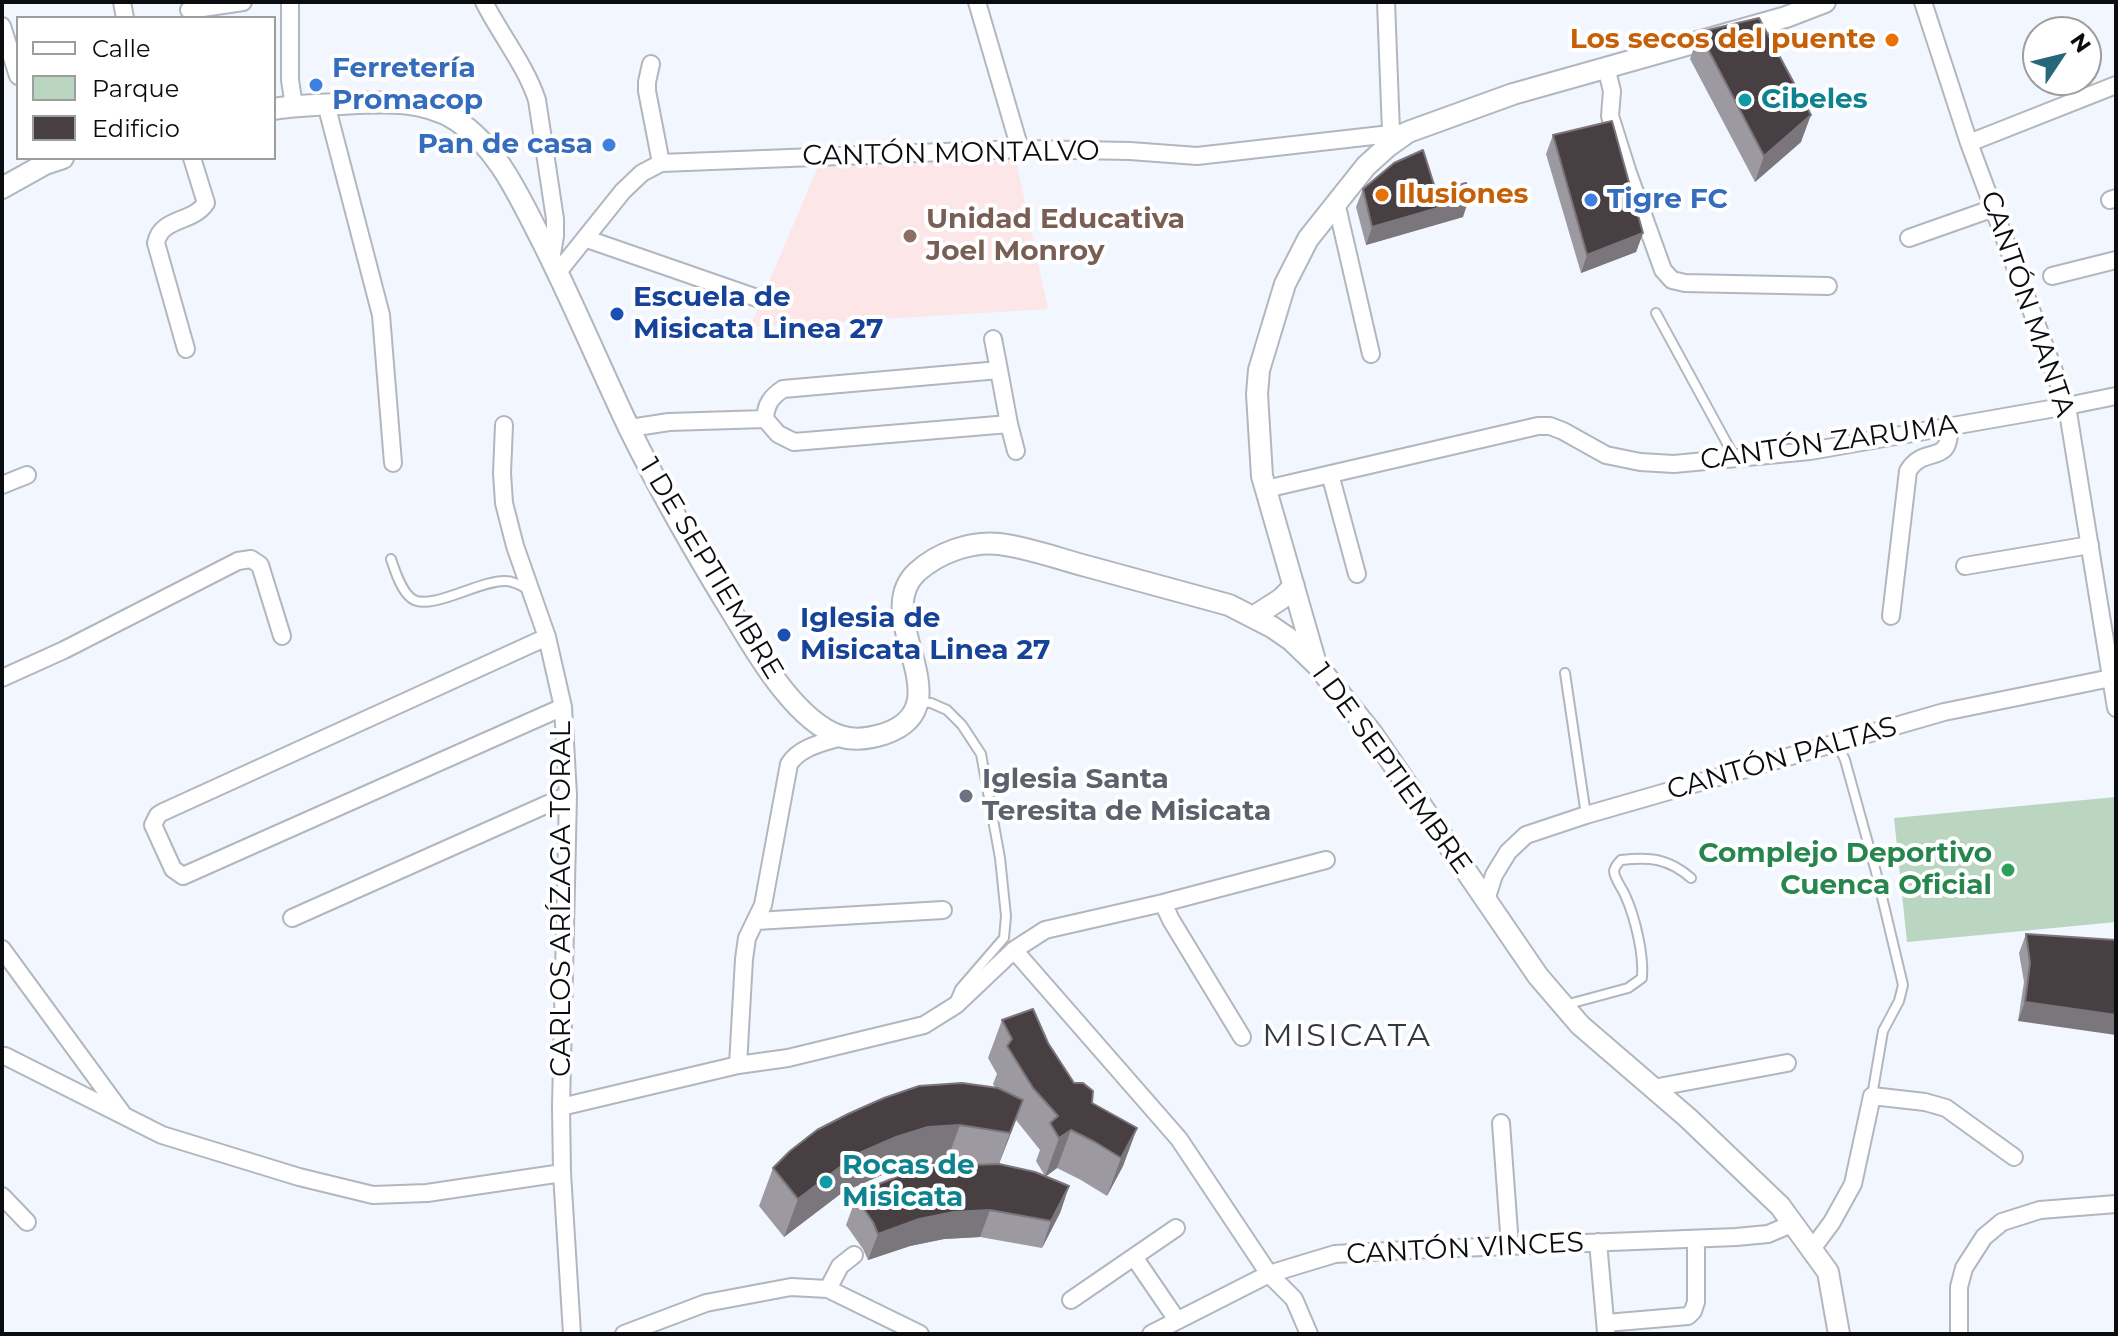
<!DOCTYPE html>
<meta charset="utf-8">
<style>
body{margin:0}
#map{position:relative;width:2118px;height:1336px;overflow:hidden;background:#f1f6ff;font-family:Montserrat,sans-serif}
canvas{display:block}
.frame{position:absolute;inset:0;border:4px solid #0a0c0f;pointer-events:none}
.legend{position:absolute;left:16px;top:16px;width:260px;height:144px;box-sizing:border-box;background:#fff;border:2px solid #9d9e9f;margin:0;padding:10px 14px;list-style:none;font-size:24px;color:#0a0c0f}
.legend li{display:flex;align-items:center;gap:16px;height:40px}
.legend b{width:40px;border:2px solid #9d9e9f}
.north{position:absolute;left:2022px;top:16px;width:80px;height:80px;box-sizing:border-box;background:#fff;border:2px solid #9d9e9f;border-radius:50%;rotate:55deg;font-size:22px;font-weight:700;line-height:32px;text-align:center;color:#0a0c0f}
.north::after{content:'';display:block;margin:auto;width:28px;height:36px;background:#246879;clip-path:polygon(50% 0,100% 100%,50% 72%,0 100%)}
</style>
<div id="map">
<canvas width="2118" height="1336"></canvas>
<div class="frame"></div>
<ul class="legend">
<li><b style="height:10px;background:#fff"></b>Calle</li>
<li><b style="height:22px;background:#bbd6c0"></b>Parque</li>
<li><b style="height:22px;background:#483f42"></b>Edificio</li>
</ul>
<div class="north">N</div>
</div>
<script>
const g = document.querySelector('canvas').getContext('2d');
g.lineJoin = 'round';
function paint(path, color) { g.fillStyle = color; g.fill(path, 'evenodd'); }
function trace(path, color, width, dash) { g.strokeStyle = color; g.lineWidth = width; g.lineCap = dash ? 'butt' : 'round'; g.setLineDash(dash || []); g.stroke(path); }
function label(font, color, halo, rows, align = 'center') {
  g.font = font + ' Montserrat,sans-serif'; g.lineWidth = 8; g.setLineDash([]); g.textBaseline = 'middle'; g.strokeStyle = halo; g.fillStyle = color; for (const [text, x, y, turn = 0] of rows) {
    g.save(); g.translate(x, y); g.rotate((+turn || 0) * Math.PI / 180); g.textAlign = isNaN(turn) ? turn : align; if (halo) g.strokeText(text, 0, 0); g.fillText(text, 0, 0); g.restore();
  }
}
const education = new Path2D(`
 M1015 156 1048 309 750 327 820 162Z`);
const green = new Path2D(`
 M2116 797V922L1907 942 1894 818Z`);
const service = new Path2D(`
 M1656 313 1735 458
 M391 559C395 571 401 590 411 598 429 613 481 579 506 581 514 581 522 586 529 590
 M1565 673 1586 815
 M920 702 931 703 947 710 962 725 981 754 1000 858 1006 916 1004 938 960 989 955 1001
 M1837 743 1845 760 1876 872 1903 985 1899 1001 1883 1031 1872 1096
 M1565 1005 1628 988 1642 978C1644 954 1635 917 1625 895 1622 888 1614 878 1614 871 1615 866 1618 863 1621 860 1650 857 1668 858 1691 878`);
const minor = new Path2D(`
 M122 2 125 18
 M290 2V80L294 106
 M484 2C500 34 526 66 537 100L555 219V236L551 260
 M977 2 1020 149
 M1386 2 1391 132
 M1923 2 1969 143 2067 406 2116 708
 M189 10 243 2
 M2 26 18 76
 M651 64 647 82V91L661 163
 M1606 67 1612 91 1610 116 1628 173 1663 270 1672 280 1685 283 1828 286
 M326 104 381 315 393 463
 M1969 143 2116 85
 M2110 200 2116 198
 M1336 202 1371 354
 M1909 238 1994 208
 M587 239 757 298
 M558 272 623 191 642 173 661 163 1020 149 1130 151 1197 156 1408 132
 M2052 276 2116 260
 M993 339 999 370
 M186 349 156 243C161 217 193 223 206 203L192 158
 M999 370 1009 424 794 442 778 434 765 419C766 404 771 397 783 389Z
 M1009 424 1016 451
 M504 425 502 473 504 503 515 546 547 637 563 707 568 795 561 1107 562 1173 572 1334
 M630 428 669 422 765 419
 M1330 474 1357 574
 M2 485 27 475
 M1266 489 1538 426H1550L1563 431 1606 455 1640 462 1674 464 1810 451 2067 406 2116 396
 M1965 566 2090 545
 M1891 616 1908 471C1924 444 1951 467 1949 427
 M547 637 163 812 158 815 153 825 173 869 183 876 563 707
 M2 678 64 650 238 561 251 559 260 565 282 636
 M1486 900 1494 875 1508 852 1526 835 1586 815 1944 712 2116 677
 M1163 903 1171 920 1242 1037
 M292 918 568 795
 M756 921 943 910
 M2 949 122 1113
 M1014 950 1179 1139 1269 1274 1294 1299 1309 1334
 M2 1056H5L162 1135 299 1177 373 1195 427 1193 562 1173
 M738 1065 744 959 747 938 763 905 789 764C800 747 822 743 841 737
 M1653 1088 1787 1063
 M561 1107 738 1065 788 1058 924 1025 956 1005 1014 950 1045 930 1163 903 1326 860
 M1501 1123 1510 1246
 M2 1196 27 1222
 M1598 1242 1606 1332
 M1812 1249 1832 1222 1853 1184 1872 1096 1925 1102 1946 1108 2014 1157
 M1134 1257 1177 1320
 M828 1289 840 1266 854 1255
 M1071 1300 1176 1228
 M1606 1323 1688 1316 1693 1311 1696 1302V1239
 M624 1334 706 1303 791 1287 828 1289 920 1334
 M1151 1334 1269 1274 1335 1254 1408 1250 1736 1237 1768 1234 1794 1223
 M1959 1334V1287L1964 1268 1984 1237 2002 1222 2040 1210 2116 1204`);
const tertiary = new Path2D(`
 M274 109C296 105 318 105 341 104 380 102 421 98 456 120 496 146 517 192 538 233 571 297 598 363 629 428 662 495 699 559 738 622 760 659 798 722 840 736 854 741 871 738 884 734 967 706 868 617 917 572 938 553 970 541 999 544 1026 547 1060 559 1086 566 1133 579 1181 592 1229 605L1272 627 1291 640 1316 664 1371 732 1538 976 1580 1025 1688 1118 1780 1206 1828 1272 1839 1334
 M2 188 45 164 63 158
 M1253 617 1281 599 1294 586
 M1316 664 1262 476 1257 394 1259 370 1285 284 1308 239 1366 166 1387 147 1408 132 1513 94 1786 17 1825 2`);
const wall = new Path2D(`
 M1699 32 1801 142 1755 182 1690 59Z
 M1553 135 1643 233 1636 252 1581 273 1546 154Z
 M1363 189 1436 191 1463 217 1366 245 1356 207Z
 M2026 934 2116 940 2018 1021 2024 982 2019 953Z
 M1002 1020 1048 1043 1074 1083 1092 1103 1137 1128 1123 1166 1107 1196 1081 1180 1057 1168 1045 1177 1069 1186 1060 1213 1042 1248 980 1237 944 1239 910 1246 868 1260 863 1249 846 1225 856 1198 959 1165 946 1163 914 1165 882 1175 843 1192 784 1237 759 1206 773 1168 995 1087 993 1084 997 1074 988 1058ZM1016 1120 1040 1150 1036 1161 1045 1176 999 1164Z`);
const shadedWall = new Path2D(`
 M1811 115 1801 142 1755 182 1764 156Z
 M1469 199 1463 217 1366 245 1372 227Z
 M1643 233 1636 252 1581 273 1587 255Z
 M2025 1002 2116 1015V1035L2018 1021Z
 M1023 1100 1009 1138 996 1171 1010 1133Z
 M960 1125 946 1163 914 1165 882 1175 843 1192 784 1237 798 1199 857 1154 896 1137 928 1127Z
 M1137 1128 1123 1166 1107 1196 1121 1158Z
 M1071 1130 1057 1168 1045 1177 1059 1138Z
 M1069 1186 1060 1213 1042 1248 1051 1221Z
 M990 1210 980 1237 944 1239 910 1246 868 1260 878 1234 919 1219 954 1212Z`);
const building = new Path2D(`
 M1759 18 1811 115 1764 156 1699 32Z
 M1612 121 1643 233 1587 255 1553 135Z
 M1423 150 1436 191 1466 183 1469 199 1372 227 1363 189 1394 163Z
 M2026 934 2116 940V1015L2025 1002 2030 963Z
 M1033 1009 1048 1043 1074 1083H1083L1093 1091 1092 1103 1137 1128 1121 1158 1095 1142 1071 1130 1059 1138 1050 1123 1058 1116 1033 1088 1007 1046 1012 1039 1002 1020Z
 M962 1083 998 1088 1023 1100 1010 1133 960 1125 928 1127 896 1137 857 1154 798 1199 773 1168 790 1151 817 1130 848 1114 884 1098 919 1086Z
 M999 1164 1035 1172 1069 1186 1051 1221 990 1210 954 1212 919 1219 878 1234 873 1222 856 1198 879 1184 911 1171 944 1166Z`);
const markers = [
 [1892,40,8,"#e8710a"],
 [316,85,8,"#3f7fe0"],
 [1745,100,8,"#0f9aa8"],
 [609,145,8,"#3f7fe0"],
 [1382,195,8,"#e8710a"],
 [1591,200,8,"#3f7fe0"],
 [910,236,8,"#8d6e63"],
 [617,314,8,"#1a4fb4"],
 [784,635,8,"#1a4fb4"],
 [966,796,8,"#6b7280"],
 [2008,870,8,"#2e9e5b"],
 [826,1182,8,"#0f9aa8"]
];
const foodNames = [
 ["Los secos del puente",1876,40],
 ["Ilusiones",1398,195,"left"]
];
const shopNames = [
 ["Ferretería",332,69],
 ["Promacop",332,101],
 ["Pan de casa",593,145,"right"],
 ["Tigre FC",1607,200]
];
const cultureNames = [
 ["Cibeles",1761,100],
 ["Rocas de",842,1166],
 ["Misicata",842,1198]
];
const streetNames = [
 ["CANTÓN MONTALVO",951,154,-1],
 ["CANTÓN MANTA",2027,304,71],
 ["CANTÓN ZARUMA",1829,443,-8],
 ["1 DE SEPTIEMBRE",711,569,59],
 ["CANTÓN PALTAS",1782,759,-16],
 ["1 DE SEPTIEMBRE",1391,769,54],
 ["CARLOS ARÍZAGA TORAL",562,899,-90],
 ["CANTÓN VINCES",1465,1249,-3]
];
const educationNames = [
 ["Unidad Educativa",926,220],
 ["Joel Monroy",926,252]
];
const transitNames = [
 ["Escuela de",633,298],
 ["Misicata Linea 27",633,330],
 ["Iglesia de",800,619],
 ["Misicata Linea 27",800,651]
];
const worshipNames = [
 ["Iglesia Santa",982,780],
 ["Teresita de Misicata",982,812]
];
const leisureNames = [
 ["Complejo Deportivo",1992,854],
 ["Cuenca Oficial",1992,886]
];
const quarterNames = [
 ["MISICATA",1347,1037]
];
paint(education, '#fce6e8');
paint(green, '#bbd6c0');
trace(service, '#b2b6bf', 12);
trace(minor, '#b2b6bf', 20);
trace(tertiary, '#b2b6bf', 24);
trace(service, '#fff', 8);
trace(minor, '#fff', 16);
trace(tertiary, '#fff', 20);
paint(wall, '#9c9aa0');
paint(shadedWall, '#7b767b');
paint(building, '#483f42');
trace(building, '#7b767b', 2);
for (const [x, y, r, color] of markers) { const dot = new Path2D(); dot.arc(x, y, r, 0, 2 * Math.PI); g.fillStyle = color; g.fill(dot); trace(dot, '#fff', 3); }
label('bold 28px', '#c56008', '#fff', foodNames, 'right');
label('bold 28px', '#366cbe', '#fff', shopNames, 'left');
label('bold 28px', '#0d838f', '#fff', cultureNames, 'left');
label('28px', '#0a0c0f', '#fff', streetNames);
label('bold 28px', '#785e54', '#fff', educationNames, 'left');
label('bold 28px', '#164399', '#fff', transitNames, 'left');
label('bold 28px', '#5b616d', '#fff', worshipNames, 'left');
label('bold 28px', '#27864d', '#fff', leisureNames, 'right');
g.letterSpacing = '2px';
label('32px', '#34383f', '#fff', quarterNames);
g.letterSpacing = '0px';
</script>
